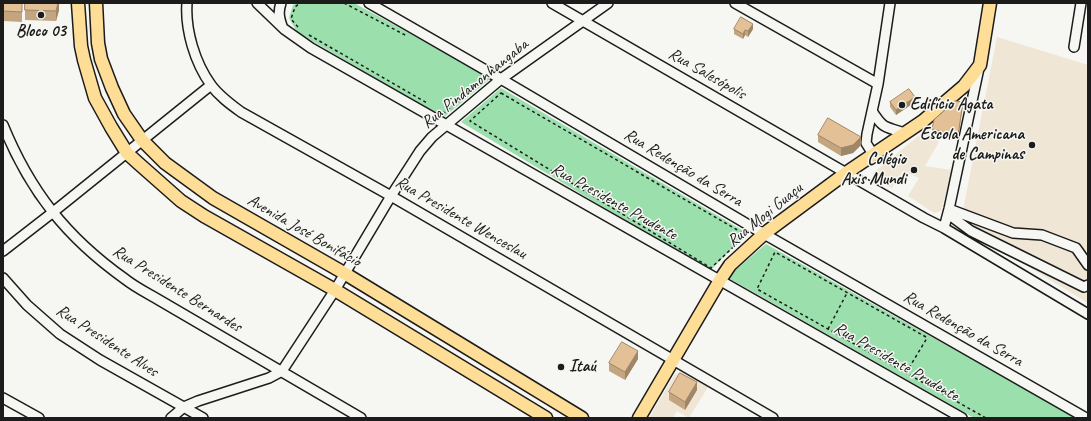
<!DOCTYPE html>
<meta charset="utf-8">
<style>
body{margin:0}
#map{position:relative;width:1091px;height:421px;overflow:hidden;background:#f6f6f2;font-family:Caveat,sans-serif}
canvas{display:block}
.frame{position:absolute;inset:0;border:4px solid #1c1c1c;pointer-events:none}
</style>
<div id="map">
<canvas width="1091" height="421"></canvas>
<div class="frame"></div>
</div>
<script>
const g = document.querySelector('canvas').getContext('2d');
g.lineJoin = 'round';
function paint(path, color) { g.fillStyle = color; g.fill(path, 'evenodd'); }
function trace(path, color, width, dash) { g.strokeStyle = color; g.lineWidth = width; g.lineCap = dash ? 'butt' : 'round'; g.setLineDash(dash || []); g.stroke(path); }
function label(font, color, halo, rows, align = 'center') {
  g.font = font + ' Caveat,sans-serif'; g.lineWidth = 3; g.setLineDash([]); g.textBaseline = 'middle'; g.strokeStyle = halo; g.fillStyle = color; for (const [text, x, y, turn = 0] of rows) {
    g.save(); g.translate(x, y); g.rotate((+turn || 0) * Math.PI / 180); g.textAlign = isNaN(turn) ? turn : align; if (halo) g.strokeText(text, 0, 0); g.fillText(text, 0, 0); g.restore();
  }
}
const built = new Path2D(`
 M997 37 1088 65V303L960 225Z
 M927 129 939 142 925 166 952 170 941 211 934 213 908 196 919 178 903 171 892 188 874 178 873 173Z
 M681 372 708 387 689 418 677 411 673 418H649L675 374Z`);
const green = new Path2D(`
 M296 3H354L491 78 443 118 297 32 289 18 293 5Z
 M501 88 747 233 710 271 461 122Z
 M766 244 1076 418H974L727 277Z`);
const path = new Path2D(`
 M344 3 407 36
 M298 27 291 19 295 7 300 3
 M309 35 427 103
 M501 93 746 235 711 268 470 121Z
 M443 112 444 113 473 90
 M828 329 847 293
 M926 337 775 252 757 289 986 418
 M906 373 927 338`);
const minor = new Path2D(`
 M187 3C185 30 195 63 211 85 219 96 230 104 241 112L391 196 773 418
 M257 3 284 29 311 48 962 418
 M281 3C278 12 279 17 282 26
 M369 3 501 79 752 227 1086 418
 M552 3 924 218 944 228 1088 314
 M735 3 878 84
 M1074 47 1081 3
 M872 111C884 130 885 126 904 133
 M3 125C30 191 66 237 125 279 135 287 147 293 159 300L361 418
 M873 154 866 143 867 134 878 84 890 3
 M949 209 1013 233 1042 235 1076 248 1088 265
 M948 214 971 231 1084 287 1088 285
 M944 228 949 209 979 68
 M3 251 52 213 211 85
 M3 278 27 305 60 334 100 360 203 418
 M3 398 39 418
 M171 418 184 407 198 401 269 378 282 371 335 290 391 196 420 151 432 137 501 79 608 3`);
const major = new Path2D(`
 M78 3 81 46 84 60 95 98 111 127 127 153 138 163 181 201 204 216 335 290 546 418
 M96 3 98 43 101 59 112 88 124 114 142 140 165 163 213 198 344 273 582 418
 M639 418 720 280 730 265 765 233 846 173 923 121 964 86 980 65 990 3`);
const wall = new Path2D(`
 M3 3H22V22L3 21Z
 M59 3V10L56 21 25 20V10Z
 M734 29H753L748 37 745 35 743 39 734 34Z
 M890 102H915L896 115 890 107Z
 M963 104 958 139 932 132V129Z
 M818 135 861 145 853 153 841 156 818 142Z
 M638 359 625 380 609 371V363Z
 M697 390 685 410 669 400V392Z`);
const shadedWall = new Path2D(`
 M58 3H59V10L56 21V11Z
 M753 24V29L748 37V31Z
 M745 30V35L743 39V34Z
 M915 97V102L896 115V110Z
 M861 137V145L853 153 841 156V148Z
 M638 351V359L625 380V372Z
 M697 382V390L685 410V402Z`);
const building = new Path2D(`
 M3 3H22V12L3 11Z
 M25 3H58L56 11 25 10Z
 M741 17 753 24 748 31 745 30 743 34 734 29Z
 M909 89 915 97 896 110 890 102Z
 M955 101 963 102 958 136 932 129 934 120Z
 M828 118 861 137 853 145 841 148 818 135Z
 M622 342 638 351 625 372 609 363Z
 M680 373 697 382 685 402 669 392Z`);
const markers = [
 [41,15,4,"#1c1c1c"],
 [902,105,4,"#1c1c1c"],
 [1032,145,4,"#1c1c1c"],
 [914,170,4,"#1c1c1c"],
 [561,367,4,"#1c1c1c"]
];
const poiNames = [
 ["Bloco 03",41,32,"center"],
 ["Edifício Agata",910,105],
 ["Escola Americana",1024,135,"right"],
 ["de Campinas",1024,155,"right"],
 ["Colégio",906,160,"right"],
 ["Axis Mundi",906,180,"right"],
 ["Itaú",569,367]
];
const streetNames = [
 ["Rua Salesópolis",707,74,30],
 ["Rua Pindamonhangaba",475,84,-39],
 ["Rua Redenção da Serra",683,168,31],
 ["Rua Presidente Prudente",614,202,29],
 ["Rua Mogi Guaçu",765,215,-39],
 ["Rua Presidente Wenceslau",461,218,30],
 ["Avenida José Bonifácio",304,231,30],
 ["Rua Presidente Bernardes",177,289,32],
 ["Rua Redenção da Serra",963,329,30],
 ["Rua Presidente Alves",107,341,33],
 ["Rua Presidente Prudente",896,362,30]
];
paint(built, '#f0e6d6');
paint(green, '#9adfac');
trace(minor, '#1c1c1c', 12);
trace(major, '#1c1c1c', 15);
trace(path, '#1c1c1c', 1.5, [3, 3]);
trace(minor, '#f6f6f2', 9);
trace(major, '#fedd96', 12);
paint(wall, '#c3a580');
paint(shadedWall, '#9f8668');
paint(building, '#e3c095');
trace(building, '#9f8668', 1);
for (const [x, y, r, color] of markers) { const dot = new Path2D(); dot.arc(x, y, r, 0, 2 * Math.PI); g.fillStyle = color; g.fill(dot); trace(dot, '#f6f6f2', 1.5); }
label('bold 17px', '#1c1c1c', '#f6f6f2', poiNames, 'left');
label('17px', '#1c1c1c', '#f6f6f2', streetNames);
</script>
